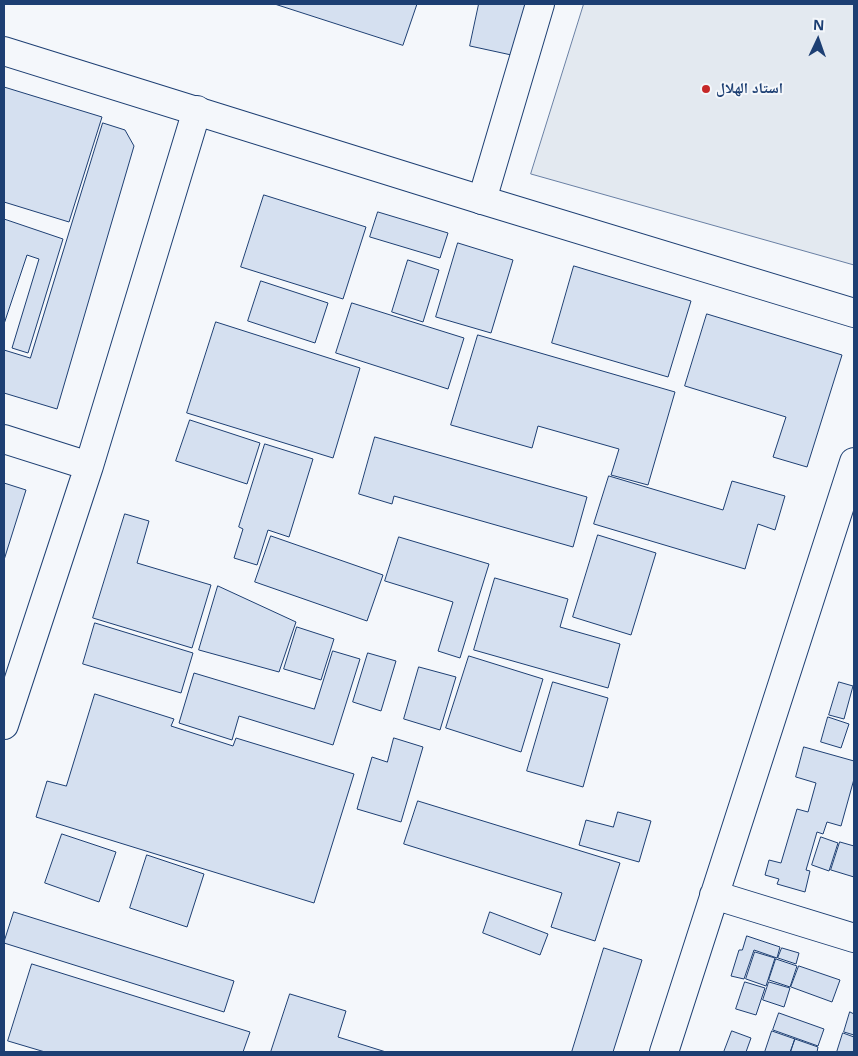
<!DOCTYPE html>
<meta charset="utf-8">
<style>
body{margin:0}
#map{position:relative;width:858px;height:1056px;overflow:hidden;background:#f4f7fb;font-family:"Noto Sans",sans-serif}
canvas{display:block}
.frame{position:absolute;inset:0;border:5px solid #1d3f73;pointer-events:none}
.north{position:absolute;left:793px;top:15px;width:50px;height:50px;-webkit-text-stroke:4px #f4f7fb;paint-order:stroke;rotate:3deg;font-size:14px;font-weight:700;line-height:20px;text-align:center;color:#1d3f73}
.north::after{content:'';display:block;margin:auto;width:18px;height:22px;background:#1d3f73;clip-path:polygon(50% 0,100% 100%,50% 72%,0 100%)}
</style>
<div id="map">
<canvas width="858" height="1056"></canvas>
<div class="frame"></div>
<div class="north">N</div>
</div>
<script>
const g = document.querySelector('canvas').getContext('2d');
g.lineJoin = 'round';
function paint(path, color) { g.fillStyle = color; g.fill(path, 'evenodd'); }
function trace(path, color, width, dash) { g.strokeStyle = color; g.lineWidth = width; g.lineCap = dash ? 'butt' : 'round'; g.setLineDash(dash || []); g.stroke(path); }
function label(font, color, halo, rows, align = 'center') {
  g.font = font + ' "Noto Sans","Noto Naskh Arabic",sans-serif'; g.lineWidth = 4; g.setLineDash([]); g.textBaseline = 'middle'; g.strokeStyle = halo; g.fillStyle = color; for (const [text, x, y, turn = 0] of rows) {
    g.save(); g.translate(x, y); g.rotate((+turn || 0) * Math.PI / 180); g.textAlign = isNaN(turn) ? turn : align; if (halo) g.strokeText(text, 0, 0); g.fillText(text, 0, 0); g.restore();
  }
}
const green = new Path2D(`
 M584 4H854V265L531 174Z`);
const building = new Path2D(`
 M275 4H417L403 45Z
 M479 4H527L516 56 470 46Z
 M4 87 102 117 69 222 4 202Z
 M103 123 125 130 134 146 57 409 4 393V350L30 358Z
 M264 195 366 227 343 299 241 267Z
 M378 212 448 233 440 258 370 237Z
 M4 219 63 239 28 353 12 348 39 259 27 255 4 324Z
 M458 243 513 260 491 333 436 317Z
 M408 260 439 270 423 322 392 312Z
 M574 266 691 301 668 377 552 343Z
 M261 281 328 303 315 343 248 321Z
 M352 303 464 338 448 389 336 353Z
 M707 314 842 355 807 467 773 457 786 417 685 386Z
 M216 322 360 368 333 458 187 413Z
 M478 335 675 392 648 485 611 475 619 449 538 426 532 448 451 425Z
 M190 420 260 443 247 484 176 461Z
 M375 437 587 497 573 547 394 496 392 504 359 494Z
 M265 444 313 459 289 537 268 530 257 565 234 558 243 529 239 527Z
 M609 476 723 510 732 481 785 496 775 530 758 524 745 569 594 524Z
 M4 483 26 490 4 560Z
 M125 514 149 521 137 563 211 585 192 648 93 618Z
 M598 535 656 553 631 635 573 617Z
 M271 536 383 575 367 621 255 582Z
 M399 537 489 564 460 658 438 651 453 602 385 581Z
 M495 578 568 599 560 627 620 644 608 688 474 650Z
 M218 586 296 622 279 672 199 650Z
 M95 623 193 653 181 693 83 664Z
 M297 627 334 639 321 680 284 669Z
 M333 651 360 659 333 745 239 716 232 740 179 723 194 673 314 709Z
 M368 653 396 661 381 711 353 702Z
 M469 656 543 679 521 752 446 728Z
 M419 667 456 677 440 730 404 719Z
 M553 682 608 698 583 787 527 771Z
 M839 682 853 686 844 719 829 715Z
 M95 694 174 719 171 726 233 746 236 738 354 774 314 903 36 817 47 781 66 786Z
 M828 717 849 724 841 748 821 742Z
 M394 738 423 747 401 822 357 809 372 757 387 762Z
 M804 747 854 761V779L841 826 827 822 823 834 817 832 806 870 810 871 805 892 777 884 779 879 765 875 769 860 781 863 797 809 808 812 816 783 796 777Z
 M418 801 620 863 595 941 551 927 562 893 404 844Z
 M618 812 651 821 639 862 579 845 586 820 613 827Z
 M62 834 116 852 99 902 45 883Z
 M821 837 838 843 829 871 812 865Z
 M840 842 854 846V877L831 870Z
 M147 855 204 874 187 927 130 908Z
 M14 912 234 981 224 1012 4 943Z
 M490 912 548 934 540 955 483 933Z
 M747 936 780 947 777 958 754 950 744 979 731 976 739 950H742Z
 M604 948 642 960 613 1052H572Z
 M782 948 799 953 796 964 778 958Z
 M755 952 775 958 766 986 746 979Z
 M776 959 797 966 790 987 769 980Z
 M32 964 250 1032 243 1052H45L8 1041Z
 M799 966 840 980 832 1002 791 987Z
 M745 982 765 988 756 1015 736 1009Z
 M769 982 790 988 784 1007 763 1000Z
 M290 994 346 1011 338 1037 386 1052H271Z
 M850 1012 854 1014V1035L844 1032Z
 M779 1013 824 1029 818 1046 773 1030Z
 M732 1031 751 1038 746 1052H724Z
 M772 1031 795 1039 790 1052H765Z
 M843 1033 854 1037V1052H837Z
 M795 1039 818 1047 817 1052H791Z`);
const street = new Path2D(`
 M482 200 540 4
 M4 439 89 466
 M4 725 89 466 197 110
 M714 895 854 938
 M664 1052 854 462`);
const secondary = new Path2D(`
 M4 51 482 200 854 313`);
const markers = [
 [706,89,5,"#c62828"]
];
const poiNames = [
 ["استاد الهلال",716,89]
];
paint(green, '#e3e9f0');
trace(green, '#687fa3', 1);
paint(building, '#d5e0f0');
trace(building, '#1d3f73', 1);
trace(street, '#1d3f73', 30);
trace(secondary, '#1d3f73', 30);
trace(street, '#f4f7fb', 28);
trace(secondary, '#f4f7fb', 28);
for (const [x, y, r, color] of markers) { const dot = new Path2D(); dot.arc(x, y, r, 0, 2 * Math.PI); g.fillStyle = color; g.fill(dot); trace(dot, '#f4f7fb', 2); }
label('bold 15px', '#1d3f73', '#f4f7fb', poiNames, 'left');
</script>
